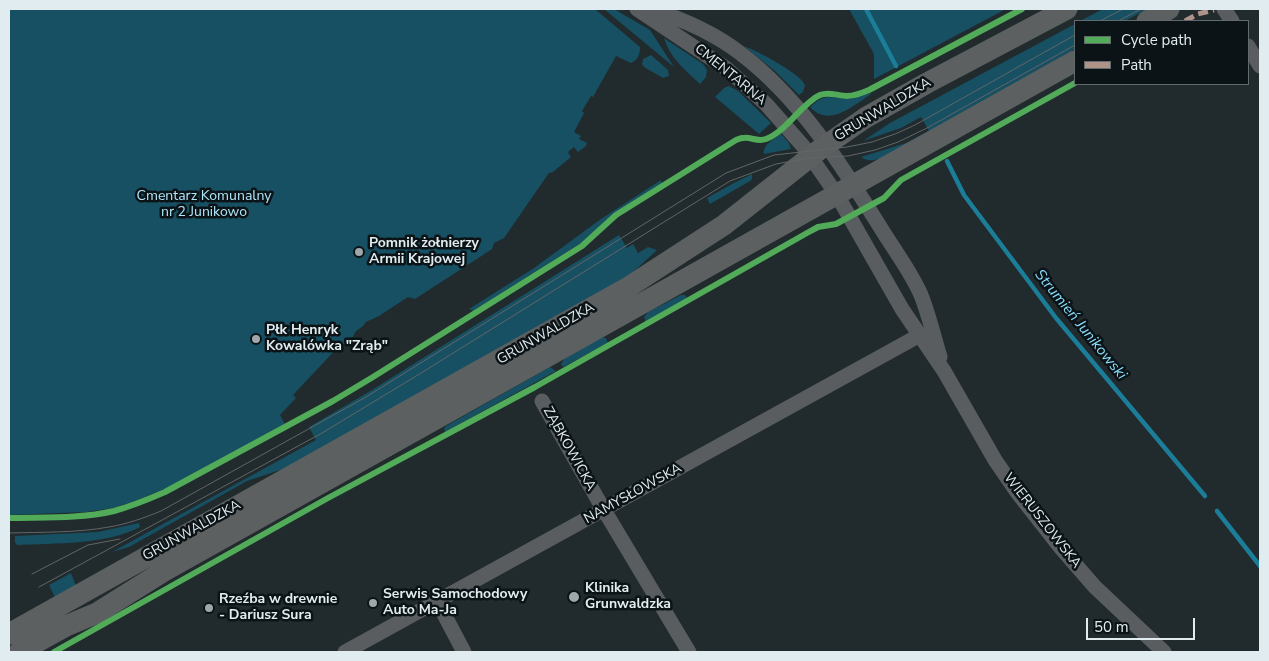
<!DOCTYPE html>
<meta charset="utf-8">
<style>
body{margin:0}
#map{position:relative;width:1269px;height:661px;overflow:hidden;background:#212a2d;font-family:"Nunito Sans",sans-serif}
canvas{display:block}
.frame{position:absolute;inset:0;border:10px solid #e1ecf0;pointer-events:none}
.legend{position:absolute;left:1074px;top:20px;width:175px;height:65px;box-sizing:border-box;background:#0c1316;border:1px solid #616a6d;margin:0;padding:6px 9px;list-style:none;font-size:15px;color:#e1ecf0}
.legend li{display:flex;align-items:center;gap:10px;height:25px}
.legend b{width:25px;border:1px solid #616a6d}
.scale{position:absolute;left:1086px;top:618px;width:109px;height:22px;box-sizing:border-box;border:2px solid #e1ecf0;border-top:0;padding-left:6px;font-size:15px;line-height:18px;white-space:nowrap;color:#e1ecf0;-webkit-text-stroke:4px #0c1316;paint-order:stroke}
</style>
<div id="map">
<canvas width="1269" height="661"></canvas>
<div class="frame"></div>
<ul class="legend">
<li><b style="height:6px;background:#51ab58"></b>Cycle path</li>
<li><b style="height:6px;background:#af9288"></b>Path</li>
</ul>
<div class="scale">50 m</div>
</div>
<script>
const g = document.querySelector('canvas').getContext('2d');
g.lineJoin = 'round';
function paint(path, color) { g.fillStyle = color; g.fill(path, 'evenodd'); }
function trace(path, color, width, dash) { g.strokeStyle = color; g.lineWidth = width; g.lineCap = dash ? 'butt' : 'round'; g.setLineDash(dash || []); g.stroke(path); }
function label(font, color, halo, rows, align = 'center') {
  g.font = font + ' "Nunito Sans",sans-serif'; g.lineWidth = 5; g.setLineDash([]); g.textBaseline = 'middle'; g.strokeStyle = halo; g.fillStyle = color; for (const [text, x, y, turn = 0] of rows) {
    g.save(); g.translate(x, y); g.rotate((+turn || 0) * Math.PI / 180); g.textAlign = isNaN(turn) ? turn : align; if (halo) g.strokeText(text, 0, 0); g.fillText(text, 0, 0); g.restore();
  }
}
const green = new Path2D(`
 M9 9H595L640 47C640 54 638 60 631 63L616 56 593 97 591 96 582 111 584 113 574 132 581 136 579 139 587 143 586 146 578 152 574 147 568 152 571 157 553 172 549 173 504 238 494 243 492 249 486 253 415 299 408 297 379 316 366 322 363 326 356 331 350 342 340 345 293 395 296 398 280 415 285 424 167 488 132 502 113 508 86 512 9 515Z
 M604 9H614L650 30 674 67Z
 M849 9H1006L874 79V54Z
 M1103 9H1147L1125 21H1080Z
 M1075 24V49L880 159C873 160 867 162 861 157L906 143 929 131 921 117 901 128 863 141 890 123Z
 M664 38 703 64 707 70 706 77 700 84C685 70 670 58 664 38Z
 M744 46C757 51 800 73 805 85L803 92 799 95 775 71Z
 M651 55 668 70 669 76 663 78 644 67 642 64 643 59Z
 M729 86 738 91 771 123 759 134 715 97 724 88Z
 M870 93 871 94C853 106 829 128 810 107L820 99 828 97 851 99Z
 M781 134 789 143 791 149 764 154C763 144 773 140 781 134Z
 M752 174V179L750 181 710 204 707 198 732 184Z
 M661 180 662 183 613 214 581 243 473 311 469 309 534 268 601 219Z
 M619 235 627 248 633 244 638 253 648 247 657 250 631 274 289 467 247 481 129 547 112 552 316 440 309 427 372 390Z
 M681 295H685L687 298 646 322 644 317 648 312Z
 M601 337 606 338 608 343 563 367 561 364 565 358Z
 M550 367 556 371 445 432 444 429 446 426Z
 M139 523 140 527C106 545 55 543 17 545L15 542V536L98 532Z
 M71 573 76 586 56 599 49 585Z`);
const stream = new Path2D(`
 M866 9 896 66
 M947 161 964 195 1056 318 1205 496
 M1217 511 1260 566`);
const street = new Path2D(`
 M637 9 727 69 766 104 803 146 837 195 902 309 944 371 995 460 1017 492 1061 548 1095 587 1164 652
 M651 9C682 19 714 33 740 53 801 99 842 166 882 230 895 251 911 272 921 295 929 315 934 337 940 357
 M1224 9 1232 21
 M1248 46 1260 66
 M542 401 601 505 689 652
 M437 601 464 652
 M345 652 920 335`);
const secondary = new Path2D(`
 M1147 21 1169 9
 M9 634 627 288 724 225 819 150 865 118 927 83 1067 9
 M19 652 66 626 97 613 164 571 1075 61`);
const tram = new Path2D(`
 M1100 21 1123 9
 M1118 21 1141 9
 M9 533C42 532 76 533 109 527 127 524 144 518 161 511L366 397 726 173 774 155 847 147 872 142 895 134 915 125 1075 35
 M32 574 88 545 120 539
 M39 587 322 433 413 378 730 181 776 164 808 158 848 156 875 150 898 142 927 128 1075 45`);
const quiet = new Path2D(`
 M1185 21 1198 14 1214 10`);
const cycleway = new Path2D(`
 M9 518C43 517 80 519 114 511 132 506 149 499 165 492L333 401 373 377 582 246 616 215 736 140C750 134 755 143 766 139 786 132 802 103 820 95 829 91 837 96 847 96 854 96 862 93 869 90L1022 9
 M54 652 328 498 535 387 807 233 818 227 836 224 884 198 901 180 1075 83`);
const markers = [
 [359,252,5,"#9ea8ac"],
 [256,339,5,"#9ea8ac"],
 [574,597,6,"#9ea8ac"],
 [373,603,5,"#9ea8ac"],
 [209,608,5,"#9ea8ac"]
];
const streetNames = [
 ["CMENTARNA",730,75,39],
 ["GRUNWALDZKA",883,110,-31],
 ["GRUNWALDZKA",546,334,-30],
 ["ZĄBKOWICKA",569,449,61],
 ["NAMYSŁOWSKA",633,494,-29],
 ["WIERUSZOWSKA",1042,521,52],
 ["GRUNWALDZKA",192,531,-29]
];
const parkNames = [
 ["Cmentarz Komunalny",204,197],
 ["nr 2 Junikowo",204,213]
];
const poiNames = [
 ["Pomnik żołnierzy",369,244],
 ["Armii Krajowej",369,260],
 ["Płk Henryk",266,331],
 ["Kowalówka \"Zrąb\"",266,347],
 ["Klinika",585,589],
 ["Grunwaldzka",585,605],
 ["Serwis Samochodowy",383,595],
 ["Auto Ma-Ja",383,611],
 ["Rzeźba w drewnie",219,600],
 ["- Dariusz Sura",219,616]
];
const waterNames = [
 ["Strumień Junikowski",1080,325,51]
];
paint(green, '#165062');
trace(stream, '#1b7d98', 4.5);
trace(street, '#595d5f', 15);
trace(secondary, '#5c6061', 21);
trace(tram, '#616667', 1);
trace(quiet, '#af9288', 5, [10, 5]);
trace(cycleway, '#51ab58', 6);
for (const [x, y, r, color] of markers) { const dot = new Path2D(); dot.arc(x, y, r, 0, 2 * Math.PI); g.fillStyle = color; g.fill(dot); trace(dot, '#0c1316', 2); }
label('14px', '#e1ecf0', '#0c1316', streetNames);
label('14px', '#afe6fa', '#0c1316', parkNames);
label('bold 14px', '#e1ecf0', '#0c1316', poiNames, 'left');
label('italic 15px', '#88ddfc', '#0c1316', waterNames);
</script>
